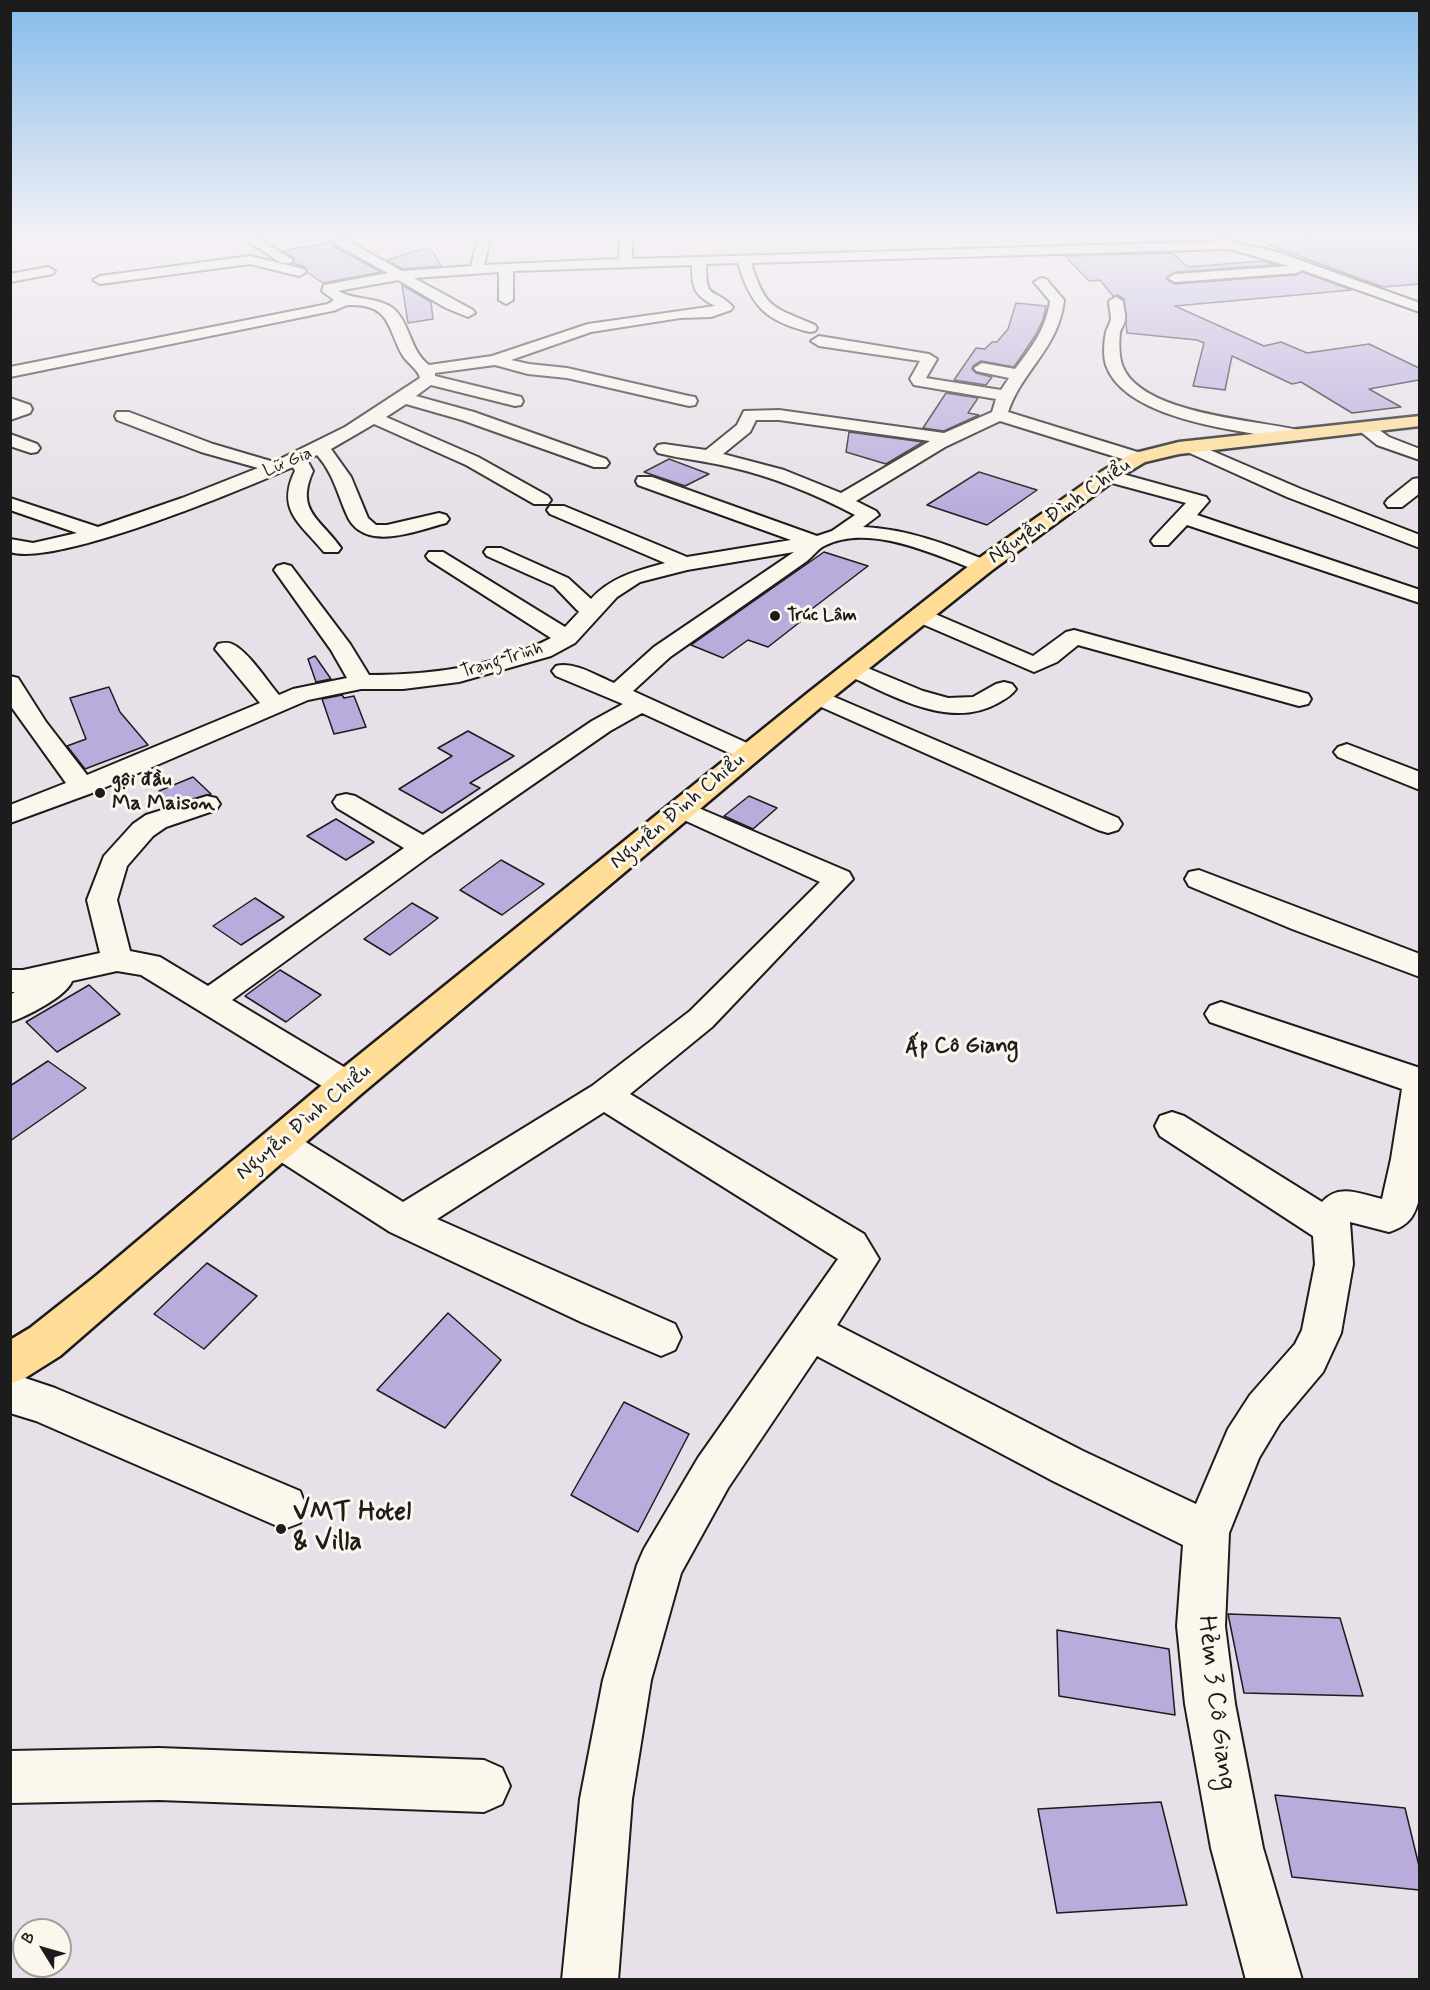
<!DOCTYPE html>
<meta charset="utf-8">
<style>
body{margin:0}
#map{position:relative;width:1430px;height:1990px;overflow:hidden;background:#e7e0e8;font-family:Mynerve,sans-serif}
canvas{display:block}
.frame{position:absolute;inset:0;border:12px solid #1c1c1c;pointer-events:none}
.north{position:absolute;left:12px;top:1918px;width:60px;height:60px;box-sizing:border-box;background:#fbf7ec;border:2px solid #a29f99;border-radius:50%;rotate:307deg;font-size:16px;font-weight:700;line-height:24px;text-align:center;color:#1c1c1c}
.north::after{content:'';display:block;margin:auto;width:21px;height:27px;background:#1c1c1c;clip-path:polygon(50% 0,100% 100%,50% 72%,0 100%)}
</style>
<div id="map">
<canvas width="1430" height="1990"></canvas>
<div class="frame"></div>
<div class="north">B</div>
</div>
<script>
const g = document.querySelector('canvas').getContext('2d');
g.lineJoin = 'round';
function paint(path, color) { g.fillStyle = color; g.fill(path, 'evenodd'); }
function trace(path, color, width, dash) { g.strokeStyle = color; g.lineWidth = width; g.lineCap = dash ? 'butt' : 'round'; g.setLineDash(dash || []); g.stroke(path); }
function label(font, color, halo, rows, align = 'center') {
  g.font = font + ' Mynerve,sans-serif'; g.lineWidth = 6; g.setLineDash([]); g.textBaseline = 'middle'; g.strokeStyle = halo; g.fillStyle = color; for (const [text, x, y, turn = 0] of rows) {
    g.save(); g.translate(x, y); g.rotate((+turn || 0) * Math.PI / 180); g.textAlign = isNaN(turn) ? turn : align; if (halo) g.strokeText(text, 0, 0); g.fillText(text, 0, 0); g.restore();
  }
}
const building = new Path2D(`
 M1311 235H1419V284L1383 287 1269 245 1310 239Z
 M332 242 335 247 381 272 323 283 308 273 305 267 294 263V258L283 251Z
 M423 249 432 250 441 266 403 269 387 260Z
 M1172 253 1188 267 1263 261 1276 265 1175 272 1166 279 1175 284 1296 275 1302 272 1352 290 1175 306 1264 346 1281 342 1307 353 1369 344 1419 368V380L1369 389 1401 407 1352 413 1301 382 1292 384 1232 356 1225 390 1193 386 1204 343 1197 340 1127 333 1124 299 1117 295 1113 296 1100 280 1089 281 1065 256Z
 M402 285 431 302 433 319 408 323Z
 M1016 303 1046 306 1043 320 1035 336 1014 367 981 361 973 366 972 369 976 373 992 377 986 385 954 380 976 348 985 349 992 342H997L1008 329Z
 M946 393 978 398 968 413 979 415 944 431 923 428Z
 M849 432 923 442 886 464 846 452Z
 M669 459 709 474 685 486 644 472Z
 M979 472 1037 490 987 525 927 505Z
 M824 552 868 566 796 621 800 622 768 647 748 640 723 658 691 645Z
 M315 656 331 679 316 682 308 659Z
 M109 687 120 712 148 745 85 769 67 746 86 739 70 698Z
 M342 695 344 698 354 696 366 727 334 734 322 699Z
 M468 731 514 756 470 783 480 788 442 813 399 789 452 756 438 748Z
 M193 777 211 794 172 805 159 791Z
 M749 796 777 808 753 829 724 816Z
 M336 819 374 842 346 860 307 836Z
 M501 860 544 884 502 915 460 890Z
 M255 898 284 917 241 945 213 926Z
 M412 903 438 918 390 955 364 939Z
 M280 970 321 995 286 1022 245 996Z
 M89 985 120 1014 57 1052 26 1022Z
 M48 1061 86 1088 10 1141V1086Z
 M207 1263 257 1296 204 1349 154 1314Z
 M448 1313 501 1360 445 1428 377 1390Z
 M624 1402 689 1434 638 1532 571 1495Z
 M1228 1614 1340 1618 1363 1696 1244 1693Z
 M1057 1630 1169 1649 1175 1715 1059 1696Z
 M1275 1795 1405 1808 1419 1866V1890L1292 1877Z
 M1161 1802 1187 1905 1057 1913 1038 1809Z`);
const minor = new Path2D(`
 M239 235H253L293 260 291 263H281Z
 M479 235H491L484 265 619 259 620 243 617 235H629L632 243V259L1229 241 1277 252 1420 303V312L1302 270 1296 273 1175 282 1168 278 1175 274 1289 266 1229 249 751 263C766 310 772 306 815 325L817 328 815 331 810 332C765 321 751 306 738 263L706 264C706 304 713 285 733 307L731 310 711 317 680 318 591 332 511 360 529 364 567 368 689 396 695 397 697 401 695 405 689 406 567 378 528 374 495 365 435 373V376L521 397 523 401 521 405 515 406 431 385 416 396 474 412 606 459 609 463 606 467H594L462 420 406 404 386 417 478 457 548 496 551 500 548 504H534L466 465 374 424 331 449 351 477 368 518 376 525H387L439 513 446 515 449 519 446 523C415 531 362 554 346 513 337 492 333 473 317 455L307 460 313 471C295 511 320 518 341 548L338 552H324C300 523 276 510 295 471L293 467C243 489 57 567 10 552V539L33 543 77 533 10 510V498L98 527 182 498 258 468 201 452 117 420 115 416 117 412H129L213 444 274 462 345 427 420 378C418 369 408 364 403 356 387 329 392 304 349 305 344 305 338 310 332 311L10 377V367L328 304 334 300 322 291 324 285 388 273 336 245 334 242 336 239H344L402 271 471 266ZM692 265C692 288 694 295 715 306L588 324 492 356 429 365C410 351 411 326 395 310 379 296 355 301 338 291L398 280 446 308 468 317 475 313 473 310 414 278 499 272V300L506 304 513 300V271Z
 M250 256 304 269 306 272 299 276 250 264 100 284 93 280 100 276Z
 M48 267 55 271 53 274 10 282V274Z
 M1041 278 1046 279 1064 300C1059 348 1022 370 1008 412L1144 454 1147 458 1144 462H1132L1000 421 945 447 856 501 876 511 879 515 863 527C908 529 949 545 990 562L993 566 990 570 983 572 976 570C933 554 869 523 824 546 818 549 812 557 807 561L670 657 633 691 758 748 762 753 758 758 749 761 740 758 642 713 610 731 434 853 232 1000 359 1076 364 1085 359 1094 347 1098 335 1094 141 975 117 971 72 981C67 996 26 1017 10 1022V995L15 992H10V970H23L100 953 87 900 104 856 133 824 146 815 207 796 216 798 220 804 216 810 166 827 153 836 127 866 117 900 130 951 160 957 208 986 404 848 337 808 333 802 337 796 346 794 355 796 423 835 592 721 623 704 556 676 552 671 556 666C574 661 597 676 614 683L654 647 794 552 687 570 640 582 617 597 575 643 551 656 459 682 403 689H361L308 700 92 793 10 823V805L66 783 10 705V676L18 678 46 722 87 775 260 703 215 649 218 644C223 643 227 642 232 644 248 651 267 681 279 695L293 689 347 678 331 650 274 570 277 566 284 564 291 566 350 644 369 675C430 675 496 667 551 638L429 560 426 556 429 552H443L565 627 579 612 554 586 487 556 484 552 487 548H501L568 578 591 599C611 577 636 571 665 563L550 514 547 510 550 506H564L687 557 791 540 638 485 636 481 638 477H652L817 536 832 531 855 515C815 494 774 477 730 467 706 461 682 459 658 453L655 449 658 445 664 444 706 450 737 425 744 411 779 410 944 433 992 412 996 399 914 385 910 379 920 361 819 346 811 341 819 336 929 354 937 359 926 378 1001 390 1009 378 976 371 974 368 982 363 1015 369C1032 347 1046 329 1050 301L1034 282ZM756 420H779L930 441 841 493 784 470 723 454 750 432Z
 M1116 297 1123 301C1123 307 1126 314 1125 319 1125 324 1121 328 1120 332 1119 341 1119 356 1122 365 1140 415 1259 420 1303 431L1306 435 1303 439 1297 440C1246 432 1125 421 1106 365 1103 356 1104 341 1106 332 1107 328 1110 324 1111 319 1111 314 1109 307 1109 301Z
 M10 398 30 405 32 409 30 413 10 420Z
 M1365 423 1371 424 1389 437 1420 449V460L1377 445 1356 428 1359 424Z
 M10 434 37 444 40 448 37 452 31 453 10 446Z
 M1189 441 1301 489 1420 535V548L1287 497 1183 450 1180 446 1183 442Z
 M1108 470 1206 497 1209 501 1197 515 1420 590V603L1187 525 1168 545H1154L1151 541 1154 537 1186 503 1101 480 1099 476 1101 472Z
 M1420 478V493L1402 507H1388L1385 503 1388 499 1413 479Z
 M921 608 1033 656 1066 632 1074 630 1308 694 1311 699 1308 704 1299 706 1078 645 1057 662 1034 672 913 620 910 615 913 610Z
 M853 662 923 691 948 698 973 697 996 684 1004 682 1012 684 1016 689C1011 696 1005 699 998 703 949 731 890 694 845 674L841 669 845 664Z
 M818 690 1118 818 1122 824 1118 830 1108 833 1098 830 810 702 806 697 810 692Z
 M1347 744 1420 772V790L1338 757 1334 752 1338 747Z
 M682 801 849 872 853 879 712 1027 630 1094 864 1234 879 1259 837 1325 1083 1451 1196 1504 1228 1429 1250 1395 1295 1344 1302 1330 1315 1264 1313 1236 1160 1136 1155 1126 1160 1116 1172 1112 1184 1116 1322 1202C1339 1183 1360 1194 1382 1199L1391 1159 1402 1089 1210 1022 1205 1014 1210 1006 1221 1002 1420 1068V1195C1415 1216 1410 1225 1389 1232L1350 1222 1353 1264 1341 1333 1323 1372 1280 1423 1259 1458 1229 1533 1225 1626 1235 1704 1263 1848 1302 1980H1246L1211 1848 1185 1704 1177 1626 1183 1545 1053 1481 817 1356 728 1488 681 1573 651 1680 632 1799 618 1980H562L580 1799 603 1680 637 1565 644 1549 698 1458 838 1259 604 1112 437 1219 675 1324 681 1337 675 1350 661 1356 581 1322 390 1232 267 1153 261 1143 267 1133 279 1129 291 1133 403 1202 592 1086 690 1011 820 882 673 815 669 809 673 803Z
 M1199 870 1420 954V977L1292 929 1189 886 1185 879 1189 872Z
 M10 1373 55 1388 300 1491 306 1507 300 1523 284 1529 36 1421 10 1413Z
 M159 1748 484 1760 502 1768 510 1786 502 1804 484 1812 159 1800 10 1803V1751Z`);
const major = new Path2D(`
 M1420 416V426L1179 454 1145 462 1115 480 991 571 827 702 360 1095 60 1356 25 1378 10 1384V1340L30 1328 97 1275 334 1075 809 692 975 561 1101 472 1131 454 1179 442Z`);
const markers = [
 [775,616,6,"#1c1c1c"],
 [100,793,6,"#1c1c1c"],
 [281,1529,6,"#1c1c1c"]
];
const farStreetnames = [
 ["Lữ Gia",288,463,-23],
 ["Trạng Trình",502,661,-17]
];
const farPoinames = [
 ["Trúc Lâm",787,616]
];
const streetNames = [
 ["Nguyễn Đình Chiểu",1060,512,-35],
 ["Nguyễn Đình Chiểu",678,812,-40],
 ["Nguyễn Đình Chiểu",304,1123,-40]
];
const poiNames = [
 ["gội đầu",112,781],
 ["Ma Maison",112,805]
];
const neighbourhoodNames = [
 ["Ấp Cô Giang",962,1047]
];
const nearPoinames = [
 ["VMT Hotel",293,1514],
 ["& Villa",293,1544]
];
const nearStreetnames = [
 ["Hẻm 3 Cô Giang",1215,1703,83]
];
paint(building, '#b9acdd');
trace(building, '#1c1c1c', 1.5);
trace(minor, '#1c1c1c', 4);
trace(major, '#1c1c1c', 5);
paint(minor, '#fbf7ec');
paint(major, '#ffdd96');
const sky = g.createLinearGradient(0, 0, 0, 513);
sky.addColorStop(0, '#85bceb');
sky.addColorStop(0.46, '#f4f1f5');
sky.addColorStop(1, '#f4f1f500');
g.fillStyle = sky;
g.fillRect(0, 0, 1430, 513);
for (const [x, y, r, color] of markers) { const dot = new Path2D(); dot.arc(x, y, r, 0, 2 * Math.PI); g.fillStyle = color; g.fill(dot); trace(dot, '#fbf7ec', 2); }
label('18px', '#1c1c1c', '#fbf7ec', farStreetnames);
label('bold 18px', '#1c1c1c', '#fbf7ec', farPoinames, 'left');
label('21px', '#1c1c1c', '#fbf7ec', streetNames);
label('bold 21px', '#1c1c1c', '#fbf7ec', poiNames, 'left');
label('bold 22px', '#1c1c1c', '#fbf7ec', neighbourhoodNames);
label('bold 26px', '#1c1c1c', '#fbf7ec', nearPoinames, 'left');
label('26px', '#1c1c1c', '#fbf7ec', nearStreetnames);
</script>
